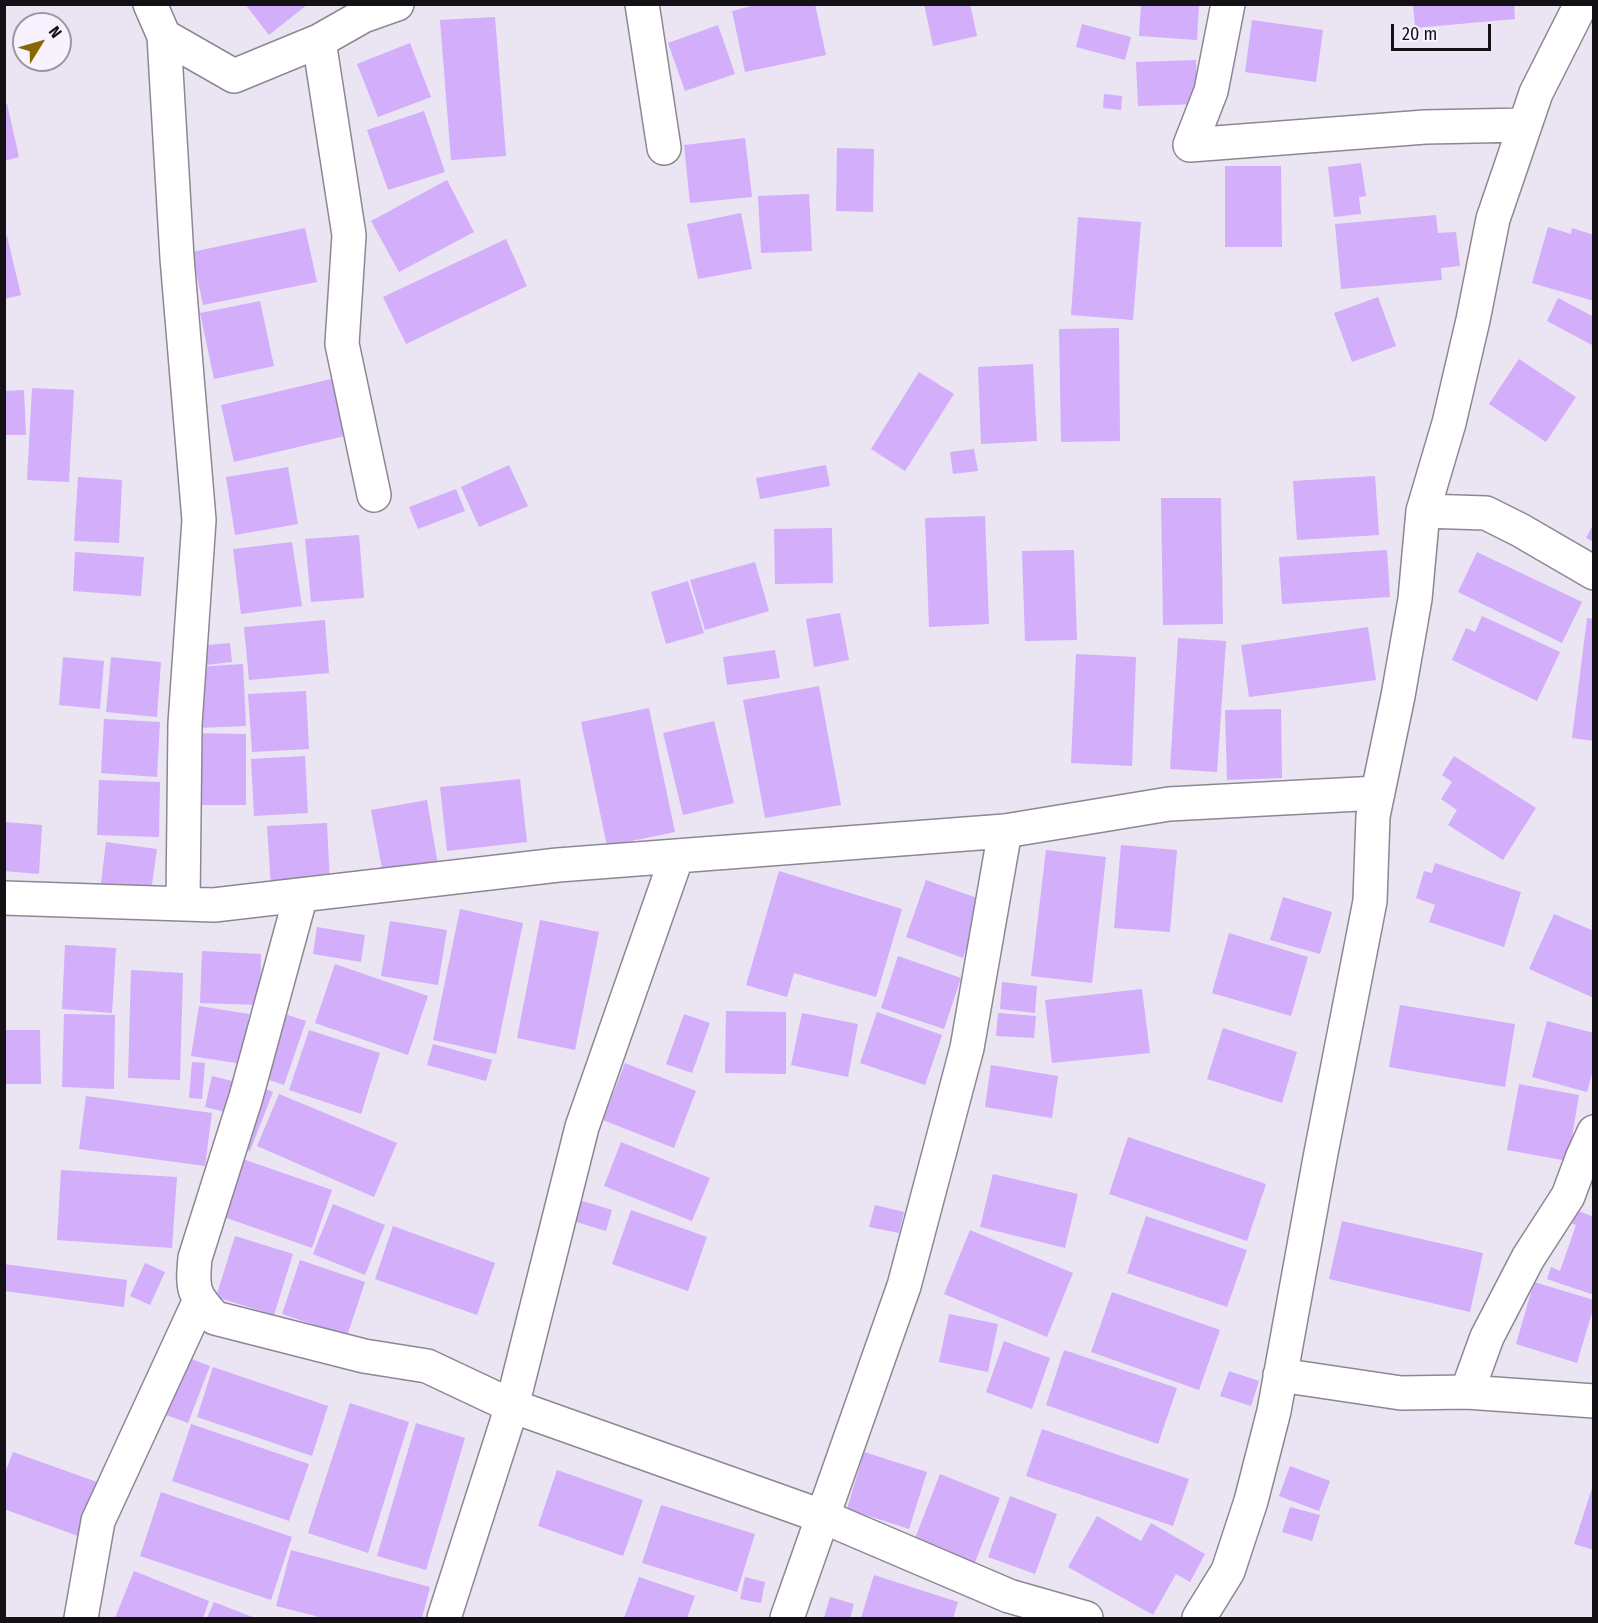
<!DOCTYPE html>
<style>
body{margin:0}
#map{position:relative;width:1598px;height:1623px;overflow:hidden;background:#eae4f3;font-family:"Fira Sans Condensed",sans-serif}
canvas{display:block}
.frame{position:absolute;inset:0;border:6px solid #131116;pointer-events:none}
.north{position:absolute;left:12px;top:12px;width:60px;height:60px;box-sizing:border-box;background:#f7f2fe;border:2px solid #9c98a1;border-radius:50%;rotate:53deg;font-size:16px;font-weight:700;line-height:24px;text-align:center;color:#131116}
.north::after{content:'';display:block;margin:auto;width:21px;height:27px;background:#866804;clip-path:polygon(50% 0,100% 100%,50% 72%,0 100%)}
.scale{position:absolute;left:1391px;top:24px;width:100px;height:27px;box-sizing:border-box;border:3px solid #131116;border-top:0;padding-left:8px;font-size:18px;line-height:21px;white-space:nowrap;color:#131116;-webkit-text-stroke:4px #f7f2fe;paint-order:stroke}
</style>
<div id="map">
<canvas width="1598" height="1623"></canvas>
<div class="frame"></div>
<div class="north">N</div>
<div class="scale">20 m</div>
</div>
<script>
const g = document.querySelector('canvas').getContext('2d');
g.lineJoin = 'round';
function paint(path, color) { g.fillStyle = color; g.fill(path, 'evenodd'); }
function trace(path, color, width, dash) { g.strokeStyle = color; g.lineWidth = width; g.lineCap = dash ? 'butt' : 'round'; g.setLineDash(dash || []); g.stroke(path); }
const building = new Path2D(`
 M245 4H308L269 35Z
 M759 4H815L826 55 745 72 732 11Z
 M924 4H970L977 36 933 46Z
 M1141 4H1199L1197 40 1139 36Z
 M1413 4H1514L1515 19 1415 28Z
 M495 17 506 156 451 160 440 20Z
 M1252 20 1323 30 1316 82 1245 72Z
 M1082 24 1131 37 1125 60 1076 47Z
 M718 25 735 74 685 91 668 43Z
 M410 43 431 97 378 117 357 64Z
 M1196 60 1198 104 1138 106 1136 62Z
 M1104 94 1122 96 1121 110 1103 108Z
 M4 104H7L19 157 4 161Z
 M424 111 445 172 388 190 367 130Z
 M745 138 752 197 690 203 684 145Z
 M837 148 874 149 873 212 836 211Z
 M1361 163 1366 196 1359 197 1361 214 1334 217 1328 167Z
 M1225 166H1281L1282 247H1225Z
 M447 180 474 232 399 272 371 221Z
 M809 194 812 251 761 253 758 196Z
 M741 213 752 269 698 279 687 224Z
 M1436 215 1438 233 1456 232 1460 266 1441 268 1442 280 1341 289 1335 224Z
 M1078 217 1141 222 1133 320 1071 315Z
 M1548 227 1571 234 1572 228 1594 235V301L1532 283Z
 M305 228 317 282 203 305 192 252Z
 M4 236H7L21 295 4 299Z
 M506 239 527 286 406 344 383 297Z
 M1378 297 1396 346 1352 362 1334 313Z
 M1558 298 1594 317 1592 345 1547 321Z
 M260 301 274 366 214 379 200 313Z
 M1119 328 1120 441 1061 442 1059 329Z
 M1519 359 1576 397 1546 442 1489 404Z
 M1033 364 1037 441 981 444 978 367Z
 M919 372 954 394 905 471 871 449Z
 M331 379 345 436 234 462 221 405Z
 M32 388 74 390 69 482 27 480Z
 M24 390 26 435H4V391Z
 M974 449 978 471 953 474 950 452Z
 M509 465 528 506 479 527 461 487Z
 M826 465 830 486 760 499 756 478Z
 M288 467 298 524 235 535 226 477Z
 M1375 476 1379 535 1297 540 1293 481Z
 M78 477 122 480 119 543 74 541Z
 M456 489 465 511 418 529 409 507Z
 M1161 498H1221L1223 624 1163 625Z
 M985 516 989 624 929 627 925 518Z
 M1594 523V542L1586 538Z
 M832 528 833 583 775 584 774 529Z
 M359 535 364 598 311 602 305 539Z
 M292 542 302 606 241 614 233 549Z
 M1074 550 1077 640 1025 641 1022 551Z
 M1387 550 1390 597 1282 604 1279 557Z
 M75 552 144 557 141 596 73 591Z
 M1477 552 1582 602 1562 643 1458 592Z
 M755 562 769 611 705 630 690 580Z
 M688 581 704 633 666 644 651 592Z
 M840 613 849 660 814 667 806 619Z
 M1482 616 1560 652 1537 701 1452 660 1466 628 1475 632Z
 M1587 618 1594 619V741L1572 738Z
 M325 620 329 673 249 680 244 627Z
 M1368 627 1376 680 1249 697 1241 645Z
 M1178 638 1226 641 1217 772 1170 769Z
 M230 643 232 662 198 666 196 646Z
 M775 650 780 678 727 685 723 657Z
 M1076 654 1136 657 1132 766 1071 763Z
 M63 657 104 661 100 709 59 705Z
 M111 657 161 662 157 717 106 712Z
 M243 664 246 726 197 728 194 667Z
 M819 686 841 805 765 818 743 700Z
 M306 691 309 749 252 752 248 694Z
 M649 708 675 832 607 846 581 722Z
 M1281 709 1282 778 1227 780 1225 710Z
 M104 719 160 722 157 777 101 773Z
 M714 721 734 803 683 815 663 733Z
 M192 733 246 734V805H192Z
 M305 756 308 813 254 816 251 759Z
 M1454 756 1536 808 1503 860 1448 825 1457 810 1441 799 1452 782 1442 775Z
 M520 779 527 842 447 851 440 787Z
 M99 780 160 782 159 837 97 835Z
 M427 800 438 865 383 874 371 810Z
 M4 822 42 825 39 874 4 871Z
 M327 823 330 884 271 887 267 826Z
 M106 842 157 849 150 898 100 891Z
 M1121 845 1177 850 1170 932 1114 928Z
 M1046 850 1106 857 1092 983 1031 976Z
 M1435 863 1521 892 1504 947 1429 922 1435 905 1416 898 1424 871 1432 873Z
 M779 871 902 909 876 997 794 973 787 997 746 985Z
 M926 880 983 900 963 958 906 937Z
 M1283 897 1332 912 1320 954 1270 940Z
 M460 909 523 923 496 1054 433 1040Z
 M1554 914 1594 931V998L1529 969Z
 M540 920 599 932 575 1050 517 1038Z
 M390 921 447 930 438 985 381 976Z
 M317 927 365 935 361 962 313 954Z
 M1229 933 1308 957 1291 1016 1212 993Z
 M65 945 116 948 112 1013 62 1009Z
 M202 951 261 954 260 1005 200 1003Z
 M898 956 961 978 944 1029 881 1008Z
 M335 964 428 996 408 1055 315 1023Z
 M131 970 183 973 180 1080 128 1078Z
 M1002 982 1037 986 1035 1013 1000 1009Z
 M1142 989 1150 1053 1052 1063 1045 1000Z
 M1400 1005 1515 1024 1505 1087 1389 1067Z
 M199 1006 249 1014 242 1064 191 1056Z
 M726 1011 786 1012V1074L725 1073Z
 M877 1012 942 1035 925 1085 860 1063Z
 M802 1013 858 1024 848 1077 791 1065Z
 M998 1013 1036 1016 1034 1038 996 1036Z
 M64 1014 115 1015 114 1089 62 1087Z
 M285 1014 306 1021 284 1085 263 1078Z
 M684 1014 710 1023 692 1073 666 1064Z
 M1547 1021 1594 1033V1067L1587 1092 1532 1077Z
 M1223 1028 1297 1052 1282 1103 1207 1079Z
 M4 1030H40L41 1084H4Z
 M309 1030 380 1053 361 1114 289 1090Z
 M433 1044 492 1060 486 1081 427 1065Z
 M192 1062 205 1063 202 1099 189 1098Z
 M625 1063 696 1091 674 1148 603 1120Z
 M991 1065 1058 1076 1052 1118 985 1107Z
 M212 1076 236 1082 229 1113 205 1107Z
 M1519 1084 1579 1095 1568 1161 1507 1150Z
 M263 1088 273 1092 250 1151 240 1147Z
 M279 1094 397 1143 374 1197 257 1146Z
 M86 1096 212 1113 205 1166 79 1149Z
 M1128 1137 1266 1184 1247 1241 1109 1194Z
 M621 1142 710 1178 692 1221 604 1186Z
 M240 1158 332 1190 312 1248 221 1216Z
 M61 1170 177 1177 172 1248 57 1240Z
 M993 1174 1078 1194 1065 1248 980 1227Z
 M579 1200 612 1210 606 1231 573 1221Z
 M333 1204 385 1225 365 1275 313 1254Z
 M875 1205 904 1212 899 1233 869 1227Z
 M1573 1209 1594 1217V1295L1547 1279 1551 1267 1560 1271 1576 1225 1568 1222Z
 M631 1210 707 1237 688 1291 612 1264Z
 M1146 1216 1247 1250 1227 1307 1127 1273Z
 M1342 1221 1483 1253 1470 1312 1329 1279Z
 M393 1226 495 1263 477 1315 375 1279Z
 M970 1230 1073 1273 1047 1337 944 1294Z
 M235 1236 293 1254 274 1315 216 1297Z
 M300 1260 365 1282 347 1336 282 1314Z
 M145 1263 165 1272 150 1305 130 1296Z
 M4 1264 127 1280 124 1307 4 1291Z
 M1534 1282 1594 1300V1306L1577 1363 1516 1344Z
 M1112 1292 1220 1330 1199 1390 1091 1352Z
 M949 1314 998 1324 988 1372 939 1362Z
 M1004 1341 1050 1358 1032 1409 986 1392Z
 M1064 1350 1177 1388 1158 1444 1046 1405Z
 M189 1358 210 1366 188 1423 166 1415Z
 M213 1367 328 1406 312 1456 197 1417Z
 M1229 1371 1259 1381 1251 1406 1220 1396Z
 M350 1403 409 1422 368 1553 308 1533Z
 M416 1423 465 1438 426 1570 377 1556Z
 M191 1424 309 1464 289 1521 172 1481Z
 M1042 1429 1189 1479 1173 1526 1026 1476Z
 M13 1452 97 1482 78 1536 4 1509V1475Z
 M864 1452 927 1472 909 1529 847 1509Z
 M1290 1466 1330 1481 1319 1511 1279 1496Z
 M557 1470 643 1500 623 1556 538 1526Z
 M940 1474 1000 1498 974 1565 914 1541Z
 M1593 1485H1594V1550L1574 1544Z
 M161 1492 292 1537 271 1600 140 1556Z
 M1010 1496 1057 1514 1035 1574 988 1557Z
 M661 1505 755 1534 737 1592 642 1563Z
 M1290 1507 1320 1515 1312 1541 1282 1532Z
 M1097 1516 1141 1541 1151 1523 1205 1554 1190 1582 1176 1574 1153 1615 1068 1567Z
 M291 1550 430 1587 422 1618H323L276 1606Z
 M134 1571 209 1601 203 1618H115Z
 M874 1575 958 1602 953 1618H861Z
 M639 1577 695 1596 687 1618H624Z
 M745 1577 765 1582 761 1603 740 1599Z
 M830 1597 854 1604 850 1618H824Z
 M214 1602 255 1618H207Z`);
const minor = new Path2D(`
 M150 4 164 36 234 76 319 41 363 16 397 4
 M642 4 664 148
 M1228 4 1211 91 1190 145 1425 127 1525 125
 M164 36 177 258 199 520 185 724 183 903
 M319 41 349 235 342 344 374 495
 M1423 511 1449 423 1473 320 1493 219 1536 93 1581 4
 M301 895 246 1097 195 1258C192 1289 193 1295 215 1318L364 1356 427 1366 512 1406 824 1517 1009 1596 1086 1618
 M4 898 214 905 558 865 1005 831 1169 804 1378 793
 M1280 1375 1401 1393 1467 1392 1594 1401
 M1467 1392 1487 1337 1528 1258 1568 1196 1583 1156 1594 1132
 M81 1618 98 1521 199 1302
 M444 1618 512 1406 582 1127 677 856
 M787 1618 904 1286 967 1048 1005 831
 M1199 1618 1228 1571 1251 1501 1274 1411 1320 1158 1370 901 1373 816 1398 696 1415 599 1423 511 1486 513 1520 530 1594 573`);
paint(building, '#d2aefb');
trace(minor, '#8d8794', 36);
trace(minor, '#fff', 33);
</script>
